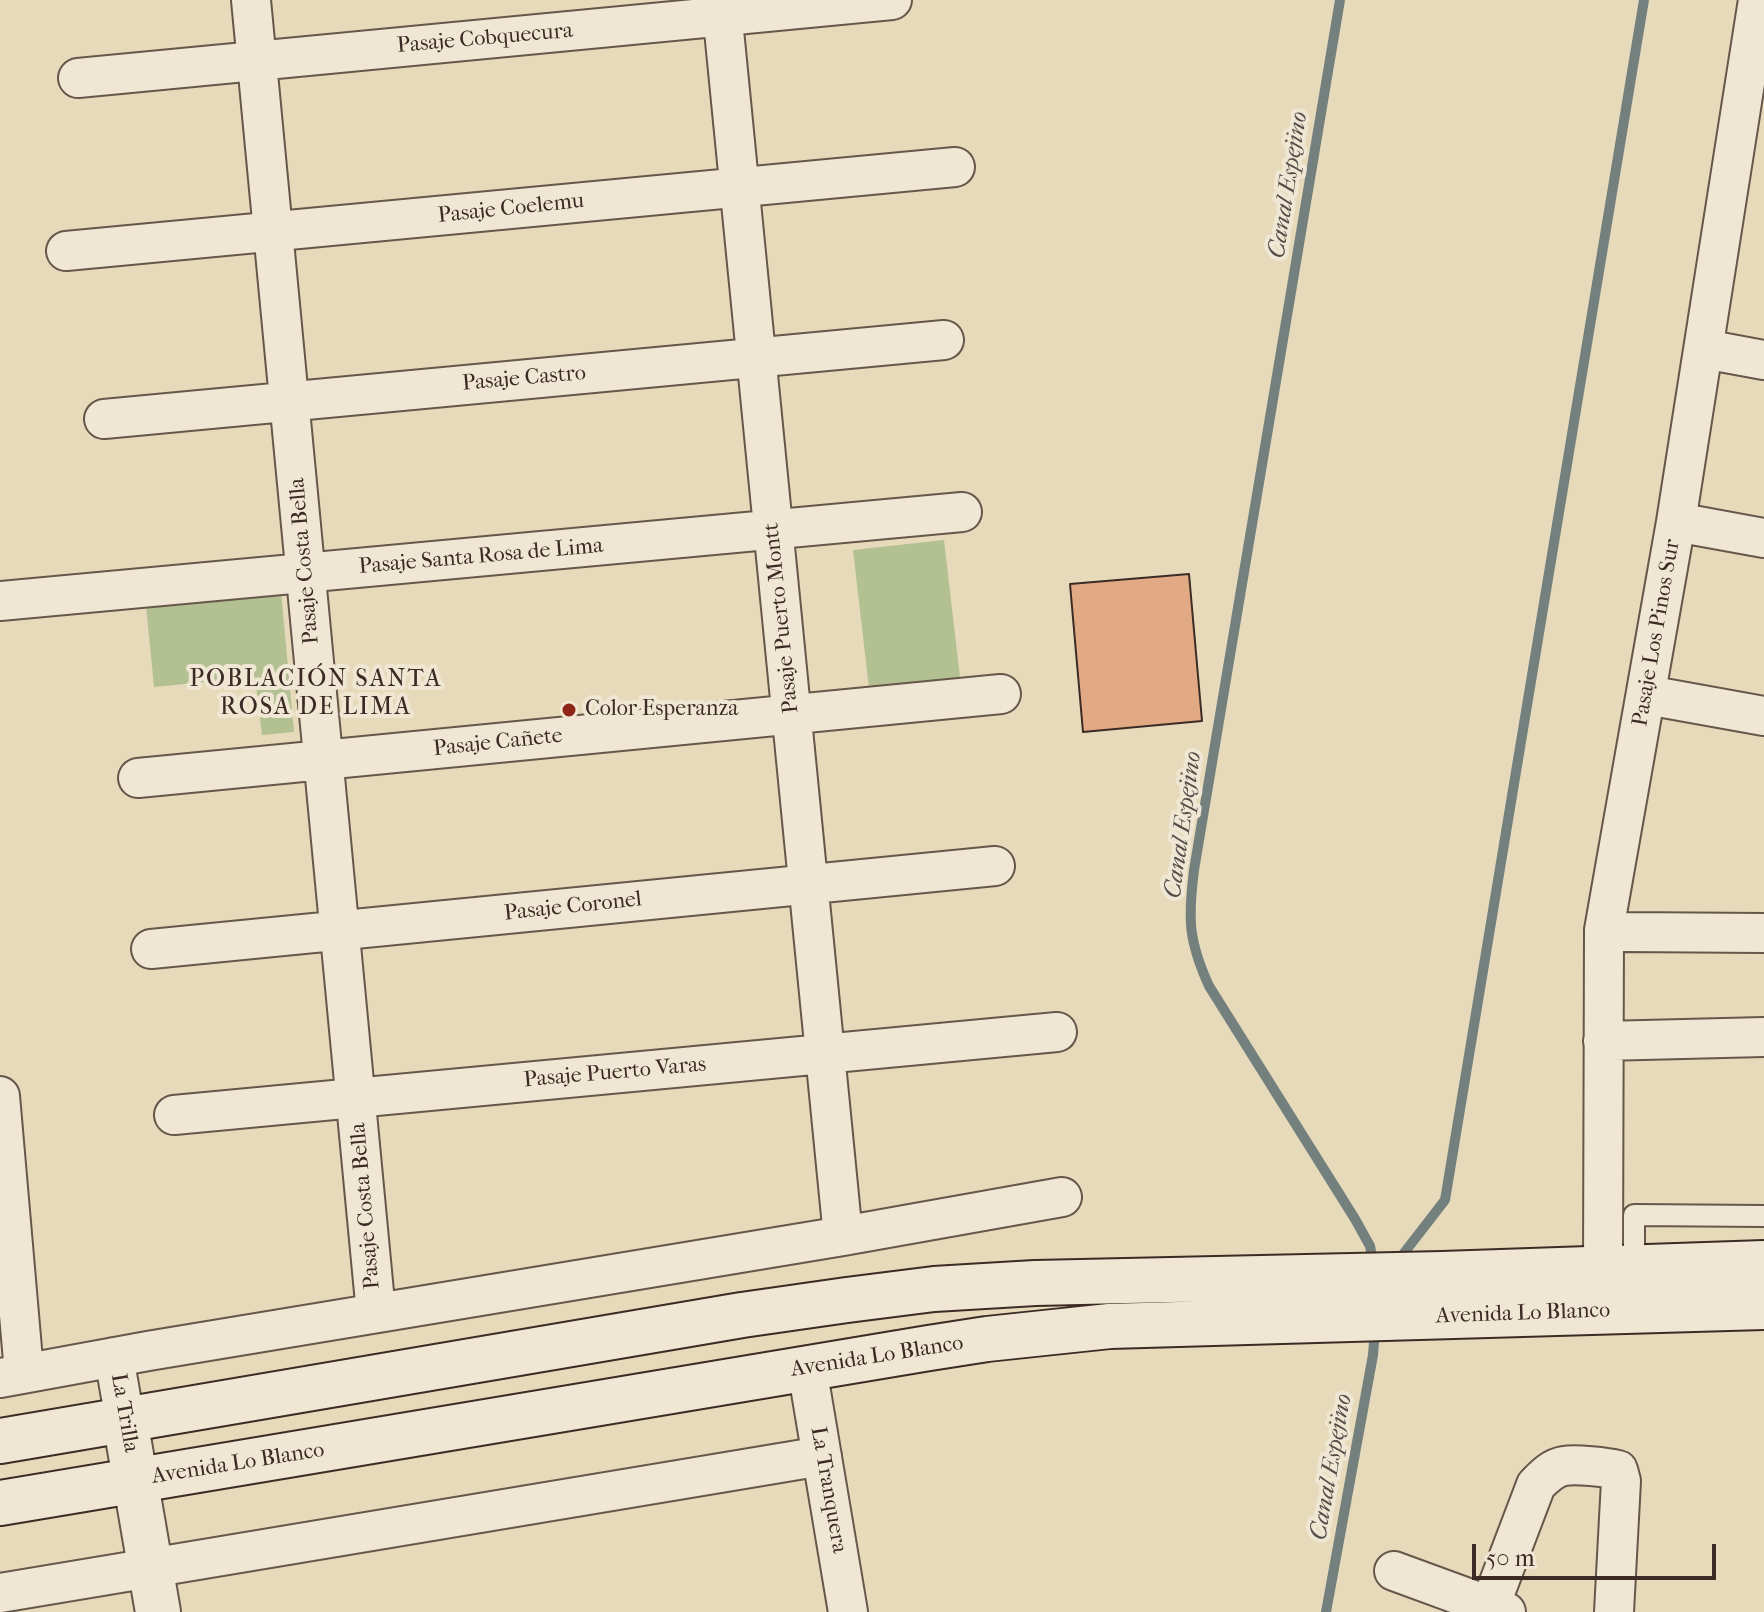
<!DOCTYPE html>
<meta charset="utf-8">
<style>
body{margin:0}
#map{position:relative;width:1764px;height:1612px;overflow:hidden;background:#e6dabb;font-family:"IM FELL French Canon",serif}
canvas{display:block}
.scale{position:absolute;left:1472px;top:1544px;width:244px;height:36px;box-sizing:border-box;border:4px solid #3c2b24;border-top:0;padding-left:10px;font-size:24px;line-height:28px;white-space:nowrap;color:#3c2b24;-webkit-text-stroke:6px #efe7d3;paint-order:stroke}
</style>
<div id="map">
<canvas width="1764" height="1612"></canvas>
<div class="scale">50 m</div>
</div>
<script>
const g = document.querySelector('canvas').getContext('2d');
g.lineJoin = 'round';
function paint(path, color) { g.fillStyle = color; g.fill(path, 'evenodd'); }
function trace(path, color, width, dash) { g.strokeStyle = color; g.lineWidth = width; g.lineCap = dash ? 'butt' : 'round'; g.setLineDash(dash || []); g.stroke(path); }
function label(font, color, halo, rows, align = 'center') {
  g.font = font + ' "IM FELL French Canon",serif'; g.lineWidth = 8; g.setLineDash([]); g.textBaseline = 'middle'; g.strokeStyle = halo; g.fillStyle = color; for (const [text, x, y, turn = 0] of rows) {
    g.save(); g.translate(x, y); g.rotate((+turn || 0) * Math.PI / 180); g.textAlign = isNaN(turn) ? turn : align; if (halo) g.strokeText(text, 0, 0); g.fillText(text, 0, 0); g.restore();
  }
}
const green = new Path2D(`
 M944 540 961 686 870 697 853 550Z
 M281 592 294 732 262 735 255 677 154 687 146 605Z`);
const stream = new Path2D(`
 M1340 0 1194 870C1188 918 1188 940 1209 986L1355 1219 1370 1246 1374 1267
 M1397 1262 1445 1200 1644 0
 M1326 1612 1373 1355 1375 1330`);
const building = new Path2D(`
 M1189 574 1202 721 1083 732 1070 584Z`);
const service = new Path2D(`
 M1634 1268V1215L1764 1216`);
const minor = new Path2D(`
 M251 0 376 1313
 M721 0 843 1236
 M78 78 892 0
 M66 251 955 167
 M1704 349 1764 360
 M104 419 944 340
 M1676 522 1764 538
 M0 601 962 512
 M1647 695 1764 716
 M138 778 1001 694
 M1604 930 1624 932 1764 933
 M151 949 995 866
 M1603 1041 1764 1037
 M0 1096 24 1372
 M174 1115 1057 1032
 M1603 1269 1604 930 1676 522 1758 0
 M114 1357 125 1420
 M807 1368 848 1612
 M0 1378 148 1351 843 1236 1062 1197
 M1394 1571 1506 1612
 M0 1593 822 1456
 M1490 1606 1536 1485C1544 1477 1552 1468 1564 1466 1576 1464 1606 1467 1618 1470L1621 1481 1614 1612`);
const tertiary = new Path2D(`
 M125 1420 158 1612`);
const secondary = new Path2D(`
 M0 1441 742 1315 847 1300 934 1289 1035 1283 1442 1274 1764 1263
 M0 1503 929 1348 987 1339 1110 1326 1764 1307`);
const markers = [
 [569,710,8,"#8f2418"]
];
const streetNames = [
 ["Pasaje Cobquecura",485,39,-5],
 ["Pasaje Coelemu",511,209,-6],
 ["Pasaje Castro",524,379,-5],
 ["Pasaje Santa Rosa de Lima",481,557,-5],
 ["Pasaje Costa Bella",305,561,-95],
 ["Pasaje Puerto Montt",782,618,-96],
 ["Pasaje Los Pinos Sur",1657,633,-80],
 ["Pasaje Cañete",498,743,-6],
 ["Pasaje Coronel",573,907,-6],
 ["Pasaje Puerto Varas",615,1073,-5],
 ["Pasaje Costa Bella",366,1206,-95],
 ["Avenida Lo Blanco",1523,1314,-2],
 ["Avenida Lo Blanco",877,1357,-9],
 ["La Trilla",124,1413,80],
 ["Avenida Lo Blanco",238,1464,-9],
 ["La Tranquera",828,1490,80]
];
const poiNames = [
 ["Color Esperanza",585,710]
];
const waterNames = [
 ["Canal Espejino",1289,185,-81],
 ["Canal Espejino",1184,825,-82],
 ["Canal Espejino",1332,1467,-80]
];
const neighbourhoodNames = [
 ["POBLACIÓN SANTA",316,680],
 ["ROSA DE LIMA",316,708]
];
paint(green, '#b2c092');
trace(stream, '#74807e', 10);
paint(building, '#e2aa84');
trace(building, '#3c2b24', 2);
trace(service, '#66574a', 24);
trace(minor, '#66574a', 42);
trace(tertiary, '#66574a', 48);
trace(secondary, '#3c2b24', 48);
trace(service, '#efe7d3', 20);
trace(minor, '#efe7d3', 38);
trace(tertiary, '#efe7d3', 44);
trace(secondary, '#efe7d3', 44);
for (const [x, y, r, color] of markers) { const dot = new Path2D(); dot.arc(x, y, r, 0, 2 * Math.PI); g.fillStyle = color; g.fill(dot); trace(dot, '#efe7d3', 3); }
label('22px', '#3c2b24', '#efe7d3', streetNames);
label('22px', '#3c2b24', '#efe7d3', poiNames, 'left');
label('italic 24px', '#544e4a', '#efe7d3', waterNames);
g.letterSpacing = '2px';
label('24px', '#3c2b24', '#efe7d3', neighbourhoodNames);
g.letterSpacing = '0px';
</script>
